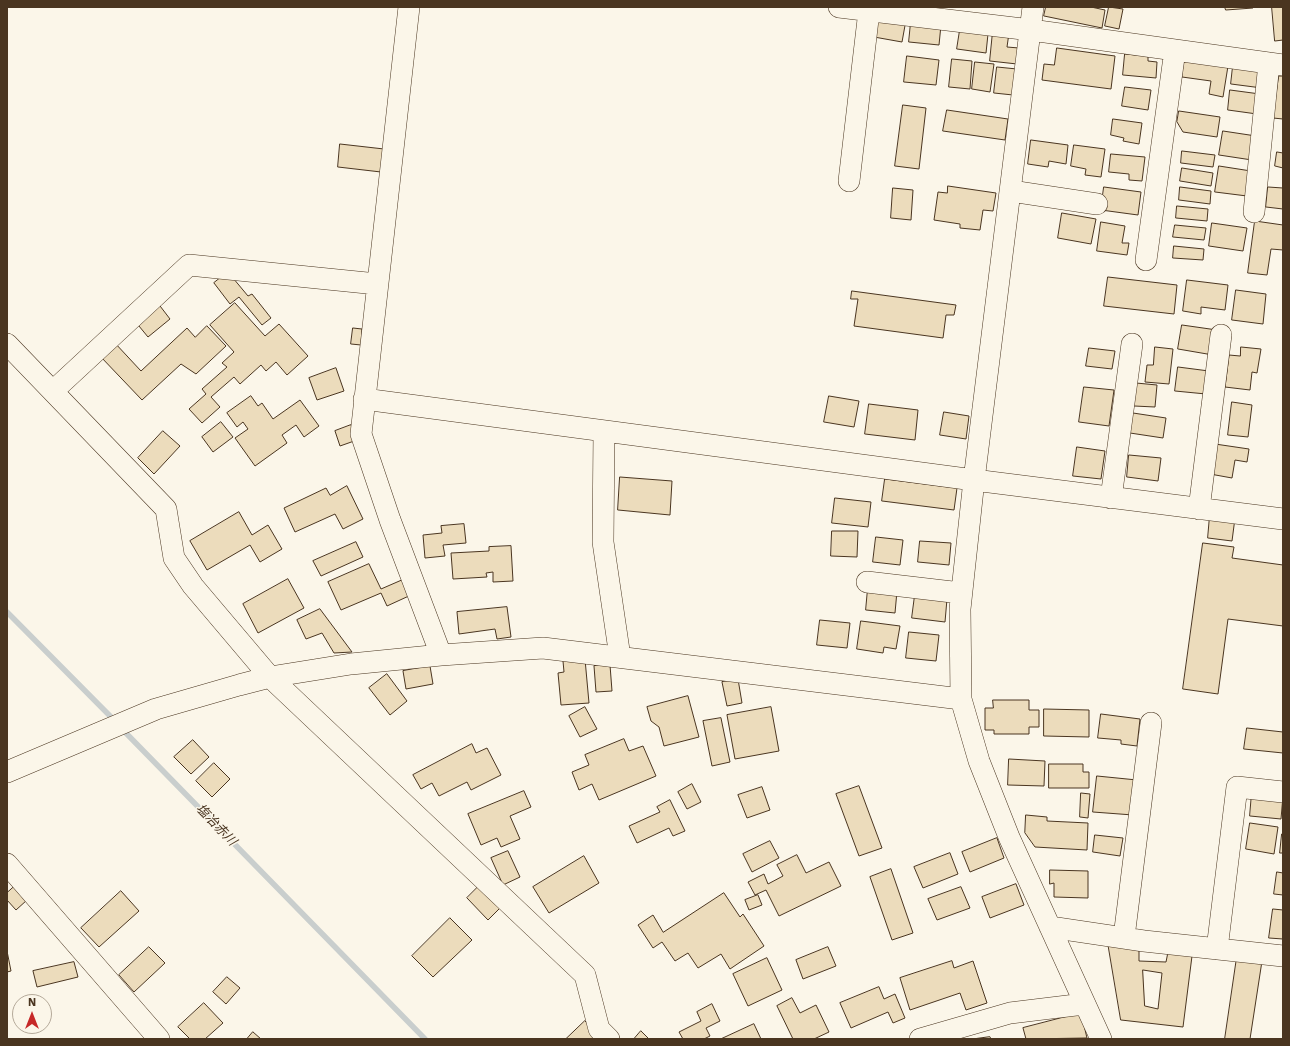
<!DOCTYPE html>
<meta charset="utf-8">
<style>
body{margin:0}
#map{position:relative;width:1290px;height:1046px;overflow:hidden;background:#fbf6e9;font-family:"Work Sans",sans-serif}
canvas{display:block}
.frame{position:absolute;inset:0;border:8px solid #4a3520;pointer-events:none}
.north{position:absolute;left:12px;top:994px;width:40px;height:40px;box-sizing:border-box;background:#fbf6e9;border:1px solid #b4a999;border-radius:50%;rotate:0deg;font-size:11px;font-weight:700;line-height:16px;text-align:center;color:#4a3520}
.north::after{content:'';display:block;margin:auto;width:14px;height:18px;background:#c62828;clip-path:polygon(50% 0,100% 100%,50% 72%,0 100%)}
</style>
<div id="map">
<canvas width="1290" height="1046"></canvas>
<div class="frame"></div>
<div class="north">N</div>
</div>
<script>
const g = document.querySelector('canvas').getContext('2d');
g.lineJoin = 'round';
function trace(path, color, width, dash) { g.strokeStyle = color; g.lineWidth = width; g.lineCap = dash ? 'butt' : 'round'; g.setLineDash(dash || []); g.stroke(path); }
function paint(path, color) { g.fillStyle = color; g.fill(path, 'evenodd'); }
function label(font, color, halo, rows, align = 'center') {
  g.font = font + ' "Work Sans","Noto Sans JP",sans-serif'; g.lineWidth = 3; g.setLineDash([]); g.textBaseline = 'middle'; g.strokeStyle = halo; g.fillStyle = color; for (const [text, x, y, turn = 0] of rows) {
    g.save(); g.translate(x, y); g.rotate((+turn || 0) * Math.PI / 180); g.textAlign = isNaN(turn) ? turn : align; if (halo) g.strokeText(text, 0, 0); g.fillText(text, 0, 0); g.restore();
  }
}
const stream = new Path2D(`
 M7 612 115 721
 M122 729 425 1039`);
const building = new Path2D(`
 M1046 7H1091L1105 10 1102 28 1044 16Z
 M1109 7 1123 9 1119 29 1105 26Z
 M1225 7H1253V8L1226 10Z
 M1272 7H1283V40L1275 41Z
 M877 16 906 20 902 42 874 37Z
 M911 22 941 25 939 45 909 42Z
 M960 30 988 34 986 53 957 49Z
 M993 31 1009 33 1007 47 1019 48 1017 64 990 61Z
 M1057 48 1115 56 1111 89 1042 80 1044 64 1054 65Z
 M1125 54 1148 56V61L1157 62 1156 78 1123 75Z
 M907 56 939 60 936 85 904 82Z
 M952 59 972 61 970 89 949 87Z
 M1184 60 1228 66 1223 97 1209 94 1211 81 1182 77Z
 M975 62 994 64 990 92 972 89Z
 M1233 66 1264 70 1262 88 1231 84Z
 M997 67 1017 69 1013 95 994 93Z
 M1279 76H1283V119L1273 118Z
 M1125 87 1151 90 1148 110 1122 106Z
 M1230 90 1260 94 1257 114 1228 110Z
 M903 105 926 108 919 169 895 166Z
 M947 110 1008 119 1005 140 943 131Z
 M1179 111 1220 117 1217 137 1183 132 1177 122Z
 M1113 119 1142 123 1139 144 1123 141 1124 138 1111 135Z
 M1223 131 1256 136 1252 160 1219 155Z
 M1031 140 1068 145 1066 164 1049 161 1048 167 1028 164Z
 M340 144 384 149 381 172 338 167Z
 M1074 145 1105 149 1101 177 1085 175 1086 169 1071 166Z
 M1182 151 1215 155 1213 167 1181 163Z
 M1277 152 1283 153V168L1275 166Z
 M1111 154 1145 157 1142 181 1129 180V174L1109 172Z
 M1219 166 1251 171 1247 196 1215 192Z
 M1182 168 1213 173 1211 186 1180 181Z
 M948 186 996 193 993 211 983 210 980 230 960 228V224L934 220 938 192 947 193Z
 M1104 187 1141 192 1138 215 1101 210Z
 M1180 187 1211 191 1210 204 1179 200Z
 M1268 187 1283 188V209L1266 207Z
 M893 188 913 190 911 220 891 218Z
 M1177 206 1208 209 1207 221 1176 218Z
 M1062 213 1096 219 1091 244 1058 238Z
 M1255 221 1283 225V250L1271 249 1267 275 1248 273Z
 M1101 222 1125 226 1122 243H1129L1127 255 1097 251Z
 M1212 223 1247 228 1243 251 1209 246Z
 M1175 225 1206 228 1204 240 1173 237Z
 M1174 246 1204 249 1203 260 1173 258Z
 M228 272 248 296 252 294 271 318 262 325 239 297 230 304 214 283Z
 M1108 277 1177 285 1174 314 1104 306Z
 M1187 280 1228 285 1225 310 1201 307V314L1183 311Z
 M1236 290 1266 294 1263 324 1232 320Z
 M852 291 956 305 954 315H946L943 338 854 326 858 299H851Z
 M157 302 170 319 148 337 134 320Z
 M235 303 265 336 279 324 308 356 287 375 276 362 266 371 261 365 240 384 234 377 211 397 220 407 202 423 189 409 206 394 202 389 227 367 222 363 234 352 210 325Z
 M1182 325 1217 330 1213 355 1178 349Z
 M207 326 226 346 196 374 181 364 142 400 100 356 114 342 141 371 187 328 195 337Z
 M353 328 362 329 361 345 351 344Z
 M1155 347 1173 349 1169 384 1145 382 1147 365H1153Z
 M1241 347 1261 349 1257 373 1252 372 1250 390 1225 387 1229 355 1240 356Z
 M1089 348 1115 351 1112 369 1086 366Z
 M1178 367 1209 371 1206 394 1175 391Z
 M336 368 344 391 317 400 309 378Z
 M1136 383 1157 385 1155 407 1134 406Z
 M1084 387 1114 390 1109 426 1079 422Z
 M251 396 258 406 262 403 273 419 300 400 319 426 304 437 296 425 282 435 287 443 255 466 235 438 248 429 243 422 237 427 227 413Z
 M829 396 859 401 854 427 824 422Z
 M1232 402 1252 405 1248 437 1228 435Z
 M869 404 918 410 915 440 865 434Z
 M944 412 969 416 966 439 940 435Z
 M1133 413 1166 418 1163 438 1130 433Z
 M221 422 233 437 213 452 202 437Z
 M351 425 357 440 340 446 335 431Z
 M163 431 180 446 154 474 138 458Z
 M1215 444 1249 449 1247 462 1235 460 1232 478 1210 474Z
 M1077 447 1105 451 1101 479 1073 476Z
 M1129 455 1161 458 1158 481 1127 477Z
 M620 477 672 481 670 515 618 510Z
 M885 479 957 488 954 510 882 501Z
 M347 486 363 519 343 529 335 514 295 532 284 508 326 488 330 495Z
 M835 498 871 502 868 527 832 523Z
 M239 512 252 535 268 525 282 549 260 562 250 545 207 570 190 541Z
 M1210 515 1235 518 1232 541 1208 538Z
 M464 524 466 543 443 545 445 556 425 558 423 535 442 533 441 526Z
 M832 531H858L857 557 831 556Z
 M876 537 903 540 900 565 873 562Z
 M920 541 951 543 949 565 918 562Z
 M356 542 363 557 321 576 313 561Z
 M1203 543 1234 547 1232 558 1283 565V626L1228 619 1218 694 1183 689Z
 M511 546 513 581 493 582V572L486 573 487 577 453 579 451 553 489 551V547Z
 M369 564 381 589 404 579 411 595 387 606 381 593 341 610 328 582Z
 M288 579 304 608 258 633 243 604Z
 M868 588 897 591 895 613 866 610Z
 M915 595 947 599 945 622 912 618Z
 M507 607 511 637 497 639 495 629 459 634 457 612Z
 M320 609 352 652 334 653 322 633 306 639 297 620Z
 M820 620 850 623 847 648 817 645Z
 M861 621 900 626 896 649 884 647 883 653 857 649Z
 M909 632 939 635 936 661 906 658Z
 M585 659 589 703 561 705 558 673 564 672 563 661Z
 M610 665 612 691 596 692 594 666Z
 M430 666 433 684 406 689 403 671Z
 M387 674 407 701 390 715 369 688Z
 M738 679 742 703 727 706 722 682Z
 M688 696 699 737 664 746 659 727 651 721 647 707Z
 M993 700H1029V710H1039V727H1029V734H994V730H985V708H993Z
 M585 707 597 729 580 737 569 716Z
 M771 707 779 751 735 759 727 715Z
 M1044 709 1089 710V737L1044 736Z
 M1101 714 1140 719 1137 746 1121 744V740L1098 738Z
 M721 718 730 762 712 766 703 721Z
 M1247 728 1283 732V753L1244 749Z
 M624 739 629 751 643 746 656 776 599 800 592 784 579 790 572 772 589 765 585 755Z
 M193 740 209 757 191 774 174 757Z
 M472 744 476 753 487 748 501 775 471 790 467 782 439 796 432 783 421 789 413 775Z
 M1009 759 1045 761 1044 786 1008 785Z
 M214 763 230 779 212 797 196 781Z
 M1049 764H1083V772H1089V788H1049Z
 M1097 776 1137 780 1133 815 1093 812Z
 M692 784 701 802 687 809 678 792Z
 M859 786 882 848 859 856 836 794Z
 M762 787 770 810 747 818 738 795Z
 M524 791 531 807 510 816 520 839 501 847 497 838 481 845 468 814Z
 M1252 792 1283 796 1281 819 1250 816Z
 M1081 793 1090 794 1088 818 1080 817Z
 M670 800 685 831 673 836 669 828 637 843 629 826 660 812 657 807Z
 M1026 815 1047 817V821L1088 823 1087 850 1035 847 1025 833Z
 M1250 823 1278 827 1274 854 1246 849Z
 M1282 834H1283V853H1280Z
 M1095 835 1123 838 1120 856 1093 852Z
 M997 838 1004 858 970 872 962 852Z
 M770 841 779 858 752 872 743 854Z
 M508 851 520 877 503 885 491 858Z
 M950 853 958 874 923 888 914 867Z
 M797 855 806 873 829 862 841 886 779 916 766 890 755 895 748 882 764 874 768 884 783 876 777 865Z
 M584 856 599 883 549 913 533 887Z
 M891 869 913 933 892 940 870 877Z
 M1050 870 1088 871V898L1054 897V883L1050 884Z
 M1277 872 1283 873V895L1274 894Z
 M1016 884 1024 905 990 918 982 897Z
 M15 886 27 900 16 910 7 900V893Z
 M479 886 500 908 488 920 467 898Z
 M961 887 970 908 937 920 928 899Z
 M121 891 139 911 99 947 81 928Z
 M724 893 740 917 743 914 764 946 730 969 721 954 698 968 688 953 675 961 662 942 653 948 638 925 653 915 663 932Z
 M758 895 762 905 749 910 745 900Z
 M1273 909 1283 910V939L1269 938Z
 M450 918 472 940 433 977 412 956Z
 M1108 943 1139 948V961L1166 962 1168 952 1192 956 1183 1027 1121 1020ZM1143 970 1162 973 1158 1009 1145 1006Z
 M149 947 165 963 134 992 119 975Z
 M828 947 836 966 803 979 796 960Z
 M7 951 11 971 7 972Z
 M1237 957 1262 961 1250 1039H1225Z
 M767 958 782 990 748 1006 733 974Z
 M952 961 954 968 973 961 987 1003 966 1010 960 993 910 1010 900 978Z
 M74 962 78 977 37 987 33 971Z
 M227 977 240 988 226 1004 213 992Z
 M879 987 884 999 895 994 905 1018 893 1023 888 1012 851 1028 840 1003Z
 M792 998 800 1013 816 1005 829 1032 814 1039H793L777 1006Z
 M204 1003 223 1023 205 1039H190L178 1027Z
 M712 1004 720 1021 706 1028 710 1036 704 1039H683L679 1032 701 1021 697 1012Z
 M1081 1013 1087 1038 1026 1039 1023 1028Z
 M585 1021 602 1039H566Z
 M754 1024 761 1039H721Z
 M641 1031 649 1039H634Z
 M253 1032 261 1039H247Z
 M990 1037 991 1039H973Z`);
const minor = new Path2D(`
 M409 7 361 434 390 520 441 655
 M839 7 1031 30 1283 65
 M1033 7 974 480 960 609 961 699 979 761 1009 837 1101 1039
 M849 181 869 11
 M1011 191 1097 204
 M1254 212 1269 63
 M1146 260 1175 50
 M7 344 166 509 174 558 193 586 270 677 585 975 599 1029 609 1039
 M53 391 189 265 377 284
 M364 399 974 480 1283 519
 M604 431 603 542 620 657
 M1111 498 1132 344
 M1199 509 1221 335
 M867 582 961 593
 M7 772 156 709 239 685 270 677 351 664 441 655 543 648 961 699
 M7 864 159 1039
 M1050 927 1144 941 1283 956
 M1124 937 1151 723
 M1217 949 1237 787 1283 792
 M920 1039 1010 1013 1084 1004`);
const waterNames = [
 ["塩冶赤川",216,825,46]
];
trace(stream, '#c9cecd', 5.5);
paint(building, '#ecdcbc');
trace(building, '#4a3520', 1);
trace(minor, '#4a3520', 22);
trace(minor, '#fbf6e9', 21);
label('italic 13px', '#4a3520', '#fbf6e9', waterNames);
</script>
